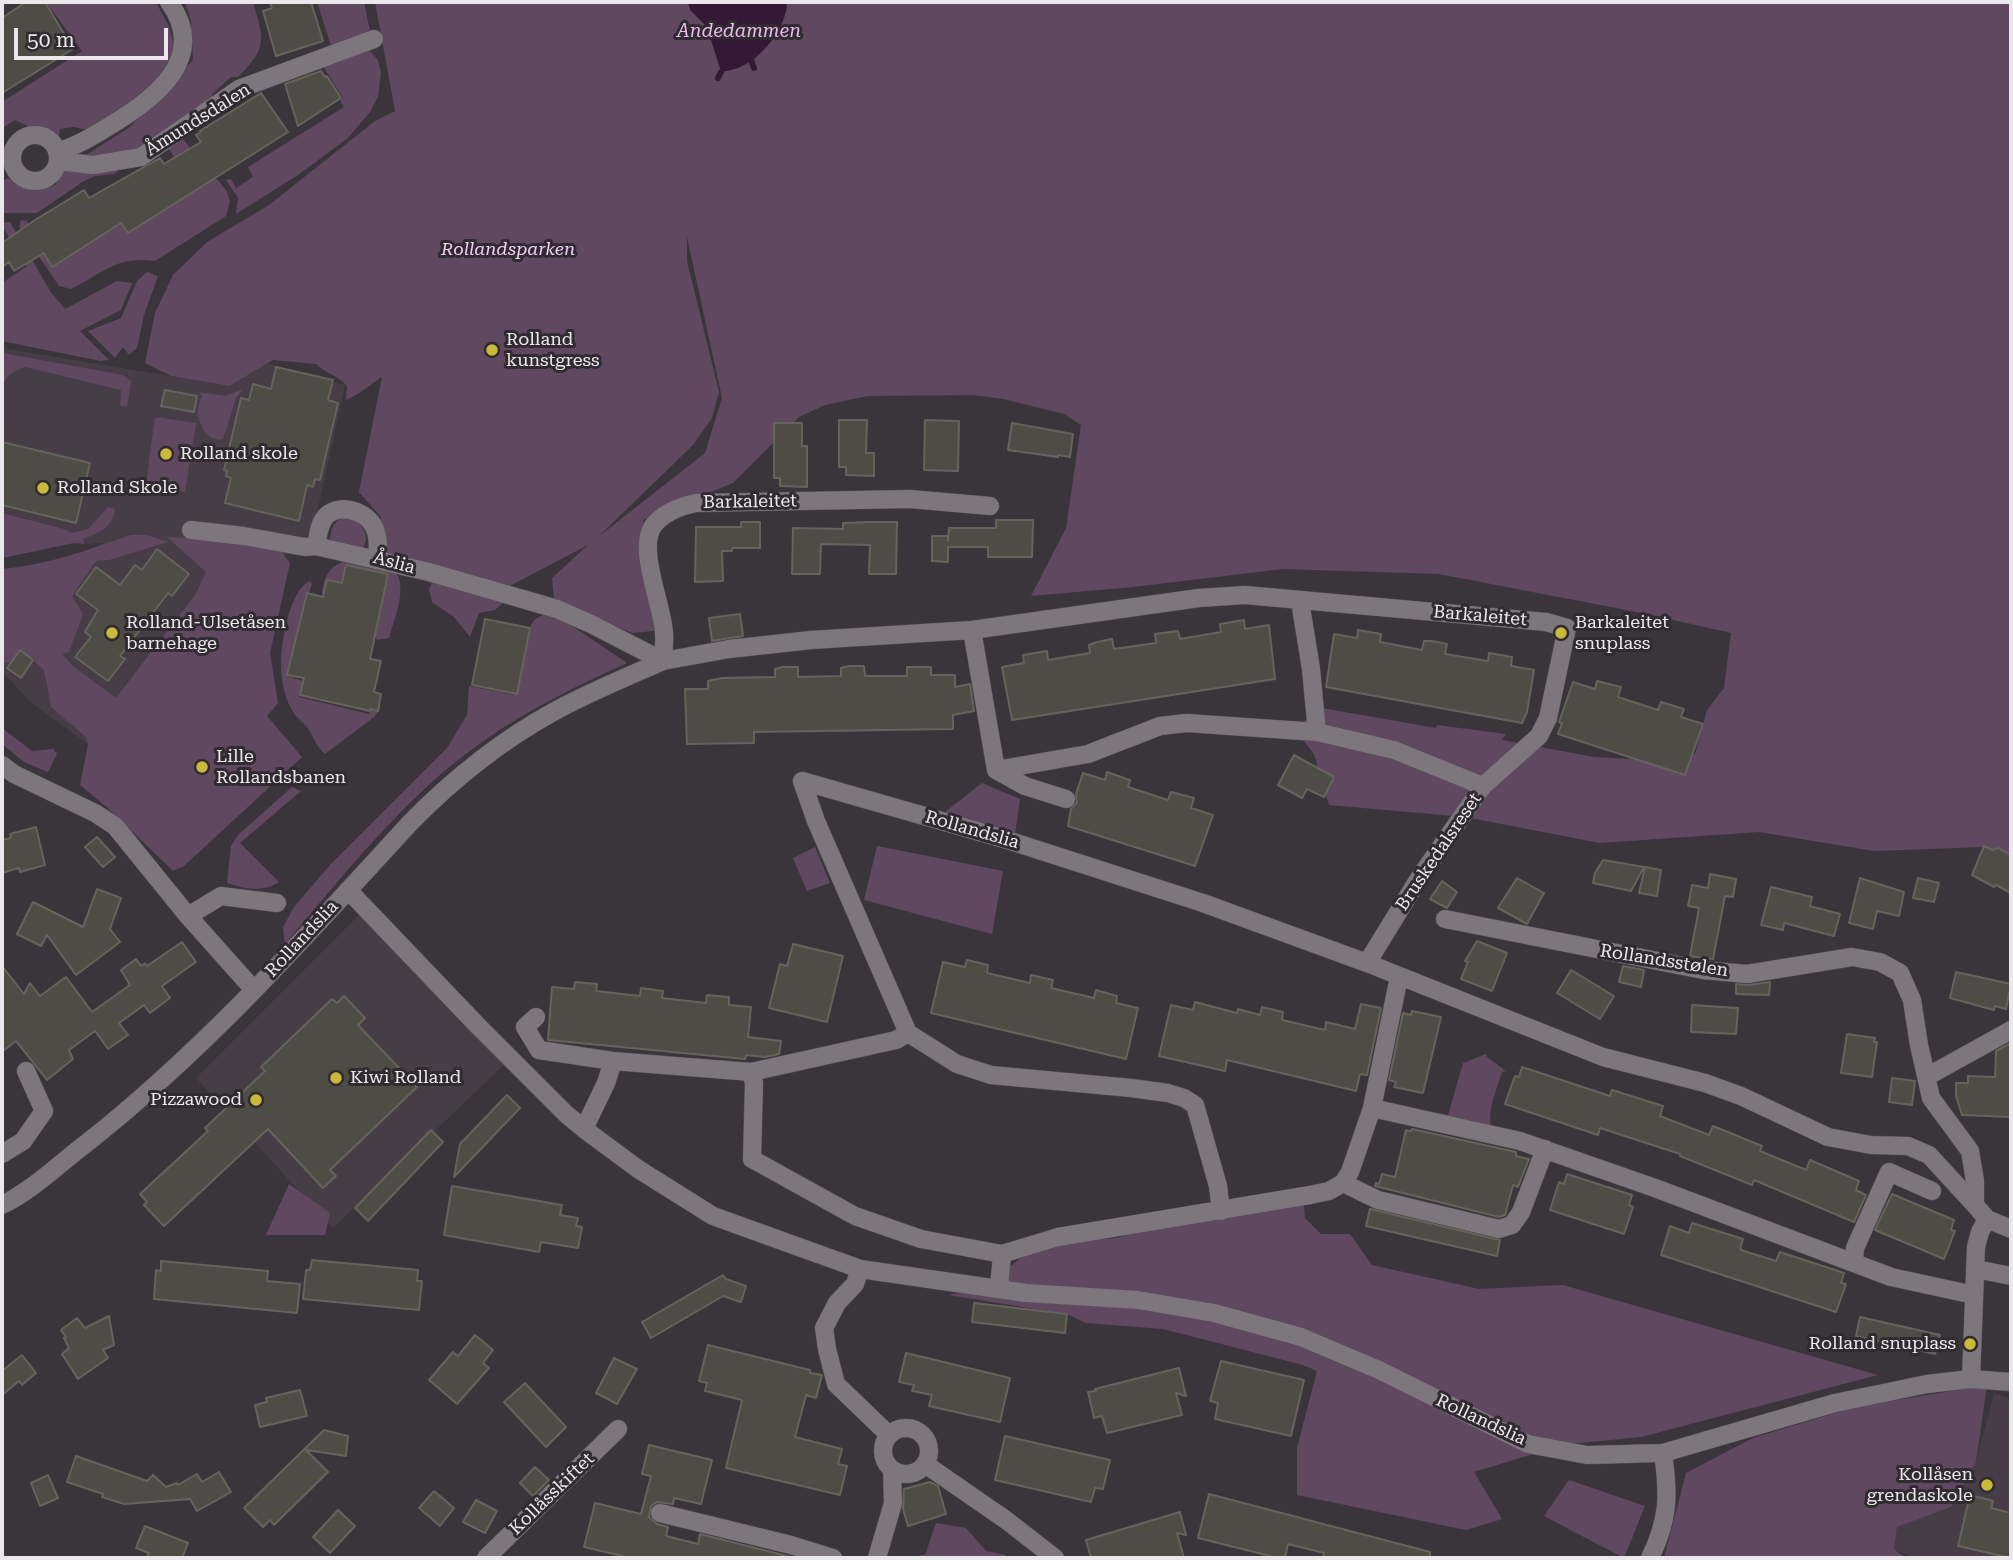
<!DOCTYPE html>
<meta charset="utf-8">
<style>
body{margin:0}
#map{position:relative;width:2013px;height:1560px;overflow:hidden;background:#3a353b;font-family:"Roboto Serif",serif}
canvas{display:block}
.frame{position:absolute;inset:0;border:4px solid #ebe8eb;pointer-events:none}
.scale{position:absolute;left:14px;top:28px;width:154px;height:32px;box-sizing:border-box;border:4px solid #ebe8eb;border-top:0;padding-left:9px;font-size:21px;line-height:24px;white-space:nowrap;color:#ebe8eb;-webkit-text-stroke:5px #302b30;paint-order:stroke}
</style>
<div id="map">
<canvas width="2013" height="1560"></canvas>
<div class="frame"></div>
<div class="scale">50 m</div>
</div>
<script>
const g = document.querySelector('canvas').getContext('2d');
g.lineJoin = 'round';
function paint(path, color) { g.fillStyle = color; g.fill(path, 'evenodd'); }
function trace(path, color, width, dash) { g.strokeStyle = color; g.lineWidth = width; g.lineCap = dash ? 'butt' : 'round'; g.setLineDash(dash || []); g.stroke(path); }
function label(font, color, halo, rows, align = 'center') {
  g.font = font + ' "Roboto Serif",serif'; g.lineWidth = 6; g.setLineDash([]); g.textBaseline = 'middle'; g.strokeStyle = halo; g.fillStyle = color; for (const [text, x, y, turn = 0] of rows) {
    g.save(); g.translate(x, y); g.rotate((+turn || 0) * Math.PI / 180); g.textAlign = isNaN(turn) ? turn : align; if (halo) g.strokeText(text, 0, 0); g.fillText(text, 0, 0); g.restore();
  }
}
const built = new Path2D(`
 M2 348 229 386 248 358 345 385 315 522 302 543 229 593 218 657 207 659 88 744 30 702 2 671V569L33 566 84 552 104 543 84 544 2 522Z
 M371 903 511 1058 333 1228 196 1078Z
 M1994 1393 2011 1399V1558H1913L1894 1549 1897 1527 1951 1507 1976 1462Z`);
const green = new Path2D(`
 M46 2H156L169 27 175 48 163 75 93 131 73 127 60 129 58 140 15 120 2 128V102L82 51Z
 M185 2H253C264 41 268 47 238 77H231L212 94 214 99 143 147 112 159 83 157 130 127 193 60 191 21Z
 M317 2H364L370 31 366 37 332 49Z
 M375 2H2011V854L1984 847 1874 851 1759 832 1600 843 1465 817 1329 805 1314 754 1296 731 1316 707 1436 728 1437 725 1506 734 1502 740 1594 757 1684 762 1695 754 1707 710 1724 688 1731 633 1647 614 1439 574 1283 569 1133 587 1031 596 1066 528 1081 425 1064 414 1003 399 973 395 868 396 825 405 799 417 733 483 643 520 654 631 632 633 554 599 552 578 588 545 498 592 377 559 381 517 359 492 382 377C370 385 358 395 346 400L347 386C336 374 326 374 316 364L273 360 229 386 171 376 145 363 155 313 173 275 207 242 269 205 375 121 395 111ZM687 237 722 398 705 453 598 537 693 445 712 418 719 392 687 261Z
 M366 47 378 60 381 73 378 97 370 112 348 138 298 175 236 214 238 198 226 180 231 179 236 188 253 177 248 167 344 107 340 100 343 98 323 66Z
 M181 137 226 190 230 201 226 216 155 261C116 256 104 273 71 289L59 286 19 227 21 220 27 221 32 235 51 266 119 223 127 232 196 188 166 145Z
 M125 166 114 174 95 176 84 181 37 213H2V181L8 178C22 188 40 192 55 185L65 170Z
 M10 222 50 291 65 309 117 281 132 283 121 310 80 331 109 360 100 361 2 341V283L27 266 2 226V223Z
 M147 272 158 276 144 315 137 348 129 355 123 347 115 358 88 331 121 318 137 281Z
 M2 353 123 375 131 381 127 407 120 405 121 390 25 367C14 370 7 375 2 386Z
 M243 389 236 398 223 439C209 443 200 427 198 414 197 408 200 401 202 396L199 392 225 396Z
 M155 417 196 423 185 492 146 484Z
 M108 507 114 508 115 511C111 528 99 533 83 539L84 544 74 543 2 558V513L64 529 72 533 88 529Z
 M345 516C360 520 373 535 362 549L330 542C330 529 334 521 345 516Z
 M131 535H147L168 542 109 560 96 561 72 596 83 614 69 652 62 654 74 667 116 698 195 595 206 572 167 537 226 540 277 545 290 563 270 653 278 703 267 716 302 757 184 866 173 871 110 810 80 785 88 744 86 737 51 707 44 670 33 660 34 658 2 663V569C47 565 88 550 131 535Z
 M346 561 394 570C409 586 394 619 389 638L377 640 373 633H376L382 609 322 594C323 578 330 565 346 561Z
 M433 580 504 602 495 610 479 613 470 637 454 617 432 602 429 589Z
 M309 581 312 583 309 594H306L287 676 303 681 299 697 369 714 371 705 380 709 374 717 325 754C315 746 314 736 307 727 303 723 299 719 295 715 275 686 280 644 289 613 294 600 297 589 309 581Z
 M550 611 627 663C576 686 527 710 482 742 405 796 346 873 285 944L283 927 294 907 330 865 447 748 467 715 469 686 514 695 529 629 534 620Z
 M2 728 32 751 53 749 57 754 48 772 24 762 2 744Z
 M982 783 1020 799 1015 834 945 812Z
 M292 787 301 791 240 843 279 882C261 893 246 889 227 883L231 846 238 835Z
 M877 846 1003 871 992 934 864 900Z
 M815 847 830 883 807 891 793 858Z
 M1486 1054 1487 1057 1506 1071 1502 1072C1497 1089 1486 1112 1492 1130L1447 1119 1463 1063Z
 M289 1184 330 1213 325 1235H266Z
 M1304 1204 1305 1218 1321 1234H1350L1372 1265 1479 1289 1563 1285 1878 1375 1641 1437 1548 1446 1543 1451 1474 1472 1502 1519 1466 1530 1297 1495V1448L1317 1371 1303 1365 1163 1329 1086 1323 1067 1314 948 1295 978 1290 998 1277 1018 1260 1032 1252 1065 1242 1116 1238 1148 1230Z
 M1987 1385 1976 1462 1951 1507 1897 1527 1894 1549 1906 1558H1664L1686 1473 1753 1438 1855 1407Z
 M1569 1480 1645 1506 1624 1558 1544 1516Z
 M936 1523 966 1528 986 1551 1006 1555 1005 1558H919L920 1555H925Z`);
const water = new Path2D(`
 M688 2H787C787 27 762 59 738 68 733 70 726 71 721 72L707 27 690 10Z`);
const stream = new Path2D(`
 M751 60 754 68
 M718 78 721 72`);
const building = new Path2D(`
 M26 2H45L73 49 2 93V18Z
 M270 2H311L323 41 276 56 263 11 272 8Z
 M321 71 325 77 327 76 341 98 298 126 285 84Z
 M261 93 288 132 128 233 121 223 52 267 44 253 14 271 9 262 2 267V243L35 220 84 190 89 198 160 158 164 164 201 142 196 135 201 132 200 131Z
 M276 367 333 380 328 400 338 403 320 480 315 479 313 487 307 485 299 521 225 503 231 478 226 476 227 471 224 470 241 398 249 400 253 384 271 389Z
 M165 390 197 396 194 412 161 406Z
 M839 420H867L866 453H874V476L846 475V467H839Z
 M925 420 959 421 958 471 924 470Z
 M774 423H802V446H807V487L780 486V478H774Z
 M1012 423 1073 434 1070 457 1058 455V457L1008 450Z
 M2 442 90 463 76 523 2 505Z
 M996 520H1033L1032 557H988V547H948V562L932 561V536H948V541L949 528H996Z
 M741 522H760V548H732V551H722L723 581 695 582 696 527H741Z
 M870 522H897L896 574H869L870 545 821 544 820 574H792L793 528 843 529V523Z
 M157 549 189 574 172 596 168 593 120 656 125 659 108 681 75 657 91 637 85 632 98 610 76 594 96 567 120 585 135 565 142 570Z
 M346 565 388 574 370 659 381 661 374 692 381 694 378 711 370 709V711L300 695 304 678 287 675 307 593 323 597 327 580 342 583Z
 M740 614 743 636 712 641 709 618Z
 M485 619 530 628 517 694 472 685Z
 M1244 620 1245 629 1269 625 1275 679 1012 720 1002 667 1024 663 1023 655 1047 651 1048 660 1090 653 1089 645 1097 642 1112 639 1114 649 1156 643 1155 634 1178 631 1180 639 1221 632 1220 624Z
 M1358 630 1381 634 1380 642 1422 650 1424 641H1432L1447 644 1445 654 1488 661 1489 653 1512 657 1511 666 1534 670 1527 712 1522 723 1326 687 1334 634 1357 638Z
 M20 650 33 660 21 678 7 668Z
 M849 666H864L865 676H907V667H931V675H955V687L970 684 974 711 953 715V729L754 732V743L687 744 685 689H708V681L722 678 775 677V669L783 667H798V677L841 676V668Z
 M1597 681 1621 687 1618 697 1658 710 1661 702 1684 709 1681 717 1703 724 1685 775 1558 734 1562 723 1559 722 1573 682 1595 689Z
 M1294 755 1334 777 1324 797 1307 789 1302 798 1278 785Z
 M1107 772 1130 780 1128 787 1168 800 1171 792 1194 798 1191 808 1213 815 1195 866 1068 826 1071 809 1077 802 1076 794 1083 773 1105 780Z
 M36 827 45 865 20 872 19 868 2 873V840L11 838 10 834Z
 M97 837 115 857 103 867 85 847Z
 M1984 846 1993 850 1998 848 2011 855V893L1996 885 1994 887 1972 875Z
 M1603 860 1644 867 1631 891 1593 883 1595 873Z
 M1645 867 1661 870 1657 896 1639 893Z
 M1710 874 1736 879 1733 897 1725 896 1713 959 1690 956 1699 908 1688 906 1692 885 1708 888Z
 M1517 878 1544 893 1527 924 1498 908Z
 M1860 878 1904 892 1899 916 1877 911 1873 929 1849 923Z
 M1918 878 1939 883 1934 902 1913 898Z
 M1442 881 1457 892 1447 908 1430 899Z
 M1771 887 1812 897 1810 906 1840 914 1834 936 1784 923 1783 930 1761 925Z
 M97 889 121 898 110 929 120 942 76 975 47 935 41 946 17 934 33 902 83 927Z
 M1477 941 1507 953 1492 991 1461 979 1468 962 1465 961Z
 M182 942 196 962 162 986 170 998 150 1013 144 1005 119 1023 128 1035 108 1049 95 1031 69 1050 73 1059 47 1080 16 1041 2 1052V966L24 994 30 983 40 996 66 977 92 1012 130 985 121 970 136 959 141 966 145 963 147 966Z
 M793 944 843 956 827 1022 769 1008 780 964 787 966Z
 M967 960 988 965 987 973 1030 983 1031 975 1053 980 1051 988 1094 998 1096 990 1117 996 1116 1003 1138 1008 1126 1059 931 1013 943 962 965 967Z
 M1623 966 1644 970 1641 987 1619 982Z
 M1571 970 1614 996 1600 1019 1557 993Z
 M1956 972 2011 984 2006 1009 1995 1006 1994 1010 1950 998Z
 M575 982 597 984 596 991 640 996 641 988 663 991 662 998 706 1003 707 995 729 997V1005L751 1007 748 1037 781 1041 779 1054 765 1057 746 1055 745 1059 548 1040 552 987 574 989Z
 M1770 982 1769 995 1736 994V984L1748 985Z
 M344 996 365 1018 358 1025 417 1087 330 1170 336 1176 323 1188 268 1129 164 1226 144 1205 147 1202 140 1194 208 1131 205 1128 265 1071 261 1067 332 999 337 1003Z
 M1195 1002 1237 1013 1238 1009 1260 1015 1262 1007 1283 1012 1282 1020 1325 1030 1326 1022 1355 1029 1361 1004 1381 1008 1367 1075 1360 1074 1356 1091 1227 1060 1225 1071 1159 1056 1171 1005 1193 1010Z
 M1692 1005 1738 1008 1736 1034 1691 1032Z
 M1412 1011 1441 1017 1423 1093 1394 1087 1396 1082 1389 1080 1403 1013 1411 1015Z
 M1847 1034 1875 1038 1874 1042H1877L1872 1077 1841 1073Z
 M2011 1043V1117L1962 1115 1956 1096V1083H1968V1076L1995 1077 1996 1051Z
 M1522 1067 1610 1096 1612 1090 1663 1106 1660 1116 1709 1135 1713 1126 1762 1146 1760 1151 1806 1170 1810 1160 1859 1181 1856 1190 1866 1195 1854 1222 1754 1180 1752 1185 1680 1156V1154L1600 1128 1598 1135 1505 1104 1515 1076 1519 1077Z
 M1892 1078 1915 1081 1912 1105 1889 1102Z
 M507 1095 520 1108 454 1177 460 1144Z
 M1412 1129 1516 1152V1156L1529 1159 1518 1187 1513 1185 1505 1215 1499 1217 1375 1186 1376 1183 1379 1184 1382 1174 1395 1177 1406 1130 1411 1131Z
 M431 1130 443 1142 368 1221 355 1208Z
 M1567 1174 1632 1195 1629 1205 1633 1207 1624 1234 1550 1210 1559 1182 1564 1184Z
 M452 1186 562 1205 560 1215 578 1218 576 1226 582 1227 578 1248 541 1242 539 1252 444 1235Z
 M1892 1194 1954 1220 1951 1230 1955 1231 1944 1259 1875 1230Z
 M1370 1209 1500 1240 1497 1256 1366 1226Z
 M1692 1223 1743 1239 1740 1249 1744 1251 1776 1261 1780 1252 1844 1273 1841 1283 1846 1284 1836 1312 1661 1255 1670 1226 1689 1233Z
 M312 1260 418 1270 417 1281H422L419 1310 303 1299 306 1270H310Z
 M161 1261 268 1271 267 1281 300 1284 297 1313 154 1299 156 1270 161 1271Z
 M723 1275 726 1279 746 1286 741 1302 723 1296 651 1338 642 1322Z
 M974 1303 1067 1314 1065 1333 972 1322Z
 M109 1316 114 1345 103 1350 108 1358 78 1379 62 1354 69 1348 64 1338 66 1337 61 1330 77 1318 85 1328Z
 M1860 1317 1940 1335 1935 1354 1856 1336Z
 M475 1335 493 1350 483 1363 489 1368 457 1404 429 1380 453 1352 458 1356Z
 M708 1345 810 1370V1373L822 1375 816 1398 806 1395 805 1399 795 1437 842 1449 838 1464 847 1466 840 1495 726 1468 742 1400 705 1391 707 1383 699 1381Z
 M906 1353 1010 1378 1000 1422 929 1406 932 1395 912 1391 914 1385 899 1382Z
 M22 1355 36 1373 22 1385 19 1381 2 1395V1371Z
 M614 1358 637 1369 617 1404 596 1393Z
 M1221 1361 1304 1380 1291 1436 1215 1419 1218 1403 1210 1401Z
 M1179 1368 1186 1396 1176 1393 1182 1415 1107 1433 1102 1416 1094 1418 1088 1392 1096 1391 1095 1389Z
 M525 1383 566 1427 546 1447 504 1402Z
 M300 1390 307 1416 260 1427 255 1405 267 1402 266 1398Z
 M324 1430 348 1436 346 1456 306 1450 328 1472 274 1525 270 1520 263 1527 244 1508Z
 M1005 1436 1110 1460 1103 1489 1095 1488 1091 1502 995 1480Z
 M649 1445 712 1460 701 1504 674 1498 673 1504 657 1502 651 1506 649 1517 657 1524 668 1527 666 1536 698 1544 700 1534 795 1558H631L584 1547 595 1503 641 1514 651 1476 642 1474Z
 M76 1456 147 1481 153 1475 166 1487 177 1483 178 1485 197 1474 202 1482 219 1472 231 1492 197 1511 190 1499 124 1504 102 1497 103 1494 67 1482Z
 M535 1467 549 1480 533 1496 520 1483Z
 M48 1475 58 1498 40 1506 31 1483Z
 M930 1482 938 1486 946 1514 908 1526 903 1509 904 1489Z
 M434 1491 454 1508 440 1526 419 1508Z
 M1209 1494 1430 1552V1558H1323L1324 1553 1288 1544 1285 1558H1278L1198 1538Z
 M1970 1495 1993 1501 1991 1508 2011 1513V1558L1958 1546Z
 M476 1500 497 1511 485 1533 463 1522Z
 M338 1510 355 1526 330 1553 313 1537Z
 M1180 1512 1186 1535 1177 1533 1184 1558H1091L1086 1540Z
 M145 1526 188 1543 182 1558H146L149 1553 136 1548Z`);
const street = new Path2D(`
 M12 158a23 23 0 1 1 46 0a23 23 0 1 1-46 0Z
 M57 152C77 146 93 136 111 125 156 98 209 57 169 2
 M59 161 93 165 141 157 239 89 374 39
 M191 530 244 536 305 547 316 546 429 572 557 609 591 624 663 661 729 649 811 640 972 630 1199 598 1245 595 1546 622 1567 628 1548 718 1539 736 1483 786 1418 880 1367 963
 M316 546C318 536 319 522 327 515 343 502 371 513 376 532 379 541 378 550 377 559
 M1300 601 1311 669 1317 732 1394 750 1483 786
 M972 630 996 770 1088 754 1160 726 1187 723 1317 732
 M2 765 14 774 95 813 115 826 188 916 254 990
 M996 770 1025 786 1066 799
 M802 781 1001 838 1203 903 1367 963 1603 1057 1705 1083 1741 1096 1828 1137 1871 1145 1908 1146 1929 1155 1975 1205
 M802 781 816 821 908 1033 957 1064 991 1075 1131 1088 1168 1093 1184 1098 1195 1105 1218 1186 1221 1211
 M348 890 478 1026 566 1114 584 1129 638 1169 713 1216 860 1269 1026 1293 1138 1300 1214 1313 1301 1337 1379 1370 1528 1444 1587 1455 1663 1453 1835 1403 1927 1384 1971 1379 2011 1382
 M188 916 221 896 277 903
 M1445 919 1703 970 1747 974 1852 957 1880 962 1900 973 1912 1000 1919 1045 1931 1098 1970 1151 1975 1181V1205L1987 1219 2011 1229
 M536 1017 525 1027 539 1050 613 1061 751 1072 896 1040 908 1033
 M751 1072 754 1083 752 1159 855 1216 921 1239 1002 1254
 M1928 1076 2011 1030
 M1372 1108 1520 1141 1655 1188 1891 1277 1974 1295
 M584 1129 606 1083 613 1061
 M2 1154 23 1141 44 1111 26 1071
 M1343 1183 1378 1200 1499 1229 1512 1225 1521 1212 1545 1149
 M2 1205C33 1190 60 1163 88 1142 207 1048 308 934 410 823 453 779 502 740 555 711 590 692 627 677 663 661 663 652 665 642 664 633 663 607 637 549 653 526 663 513 681 506 696 503L910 499 990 506
 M1854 1263 1855 1248 1889 1172 1932 1191
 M860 1269 855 1284 837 1303 824 1328 827 1349 836 1384 889 1435
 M1976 1269 2011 1276
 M999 1288 1002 1254 1058 1237 1310 1195 1329 1191 1343 1183 1350 1172 1372 1108 1399 977
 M1971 1379 1976 1247 1980 1232 1987 1219
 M883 1451a23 23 0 1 1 46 0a23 23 0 1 1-46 0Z
 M925 1464 1006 1520 1055 1558
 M660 1513 791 1545 833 1558
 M486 1558 618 1429
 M877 1558 893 1503 892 1469
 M1650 1558C1669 1519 1669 1495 1663 1453`);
const markers = [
 [492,350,7,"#cbb939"],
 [166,454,7,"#cbb939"],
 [43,488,7,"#cbb939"],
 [112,633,7,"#cbb939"],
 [1561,633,7,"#cbb939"],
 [202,767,7,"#cbb939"],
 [336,1078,7,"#cbb939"],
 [256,1100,7,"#cbb939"],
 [1970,1344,7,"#cbb939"],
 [1987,1485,7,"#cbb939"]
];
const streetNames = [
 ["Åmundsdalen",198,120,-32],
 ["Barkaleitet",750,502,-1],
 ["Åslia",394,563,15],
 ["Barkaleitet",1480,616,5],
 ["Rollandslia",972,830,16],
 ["Bruskedalsreset",1439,852,-56],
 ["Rollandslia",302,939,-47],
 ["Rollandsstølen",1664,961,9],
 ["Rollandslia",1481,1420,25],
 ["Kollåsskiftet",552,1494,-44]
];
const parkNames = [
 ["Rollandsparken",508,250]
];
const poiNames = [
 ["Rolland",506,340],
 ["kunstgress",506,361],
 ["Rolland skole",180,454],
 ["Rolland Skole",57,488],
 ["Rolland-Ulsetåsen",126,623],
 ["barnehage",126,644],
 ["Barkaleitet",1575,623],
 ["snuplass",1575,644],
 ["Lille",216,757],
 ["Rollandsbanen",216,778],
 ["Kiwi Rolland",350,1078],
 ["Pizzawood",242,1100,"right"],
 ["Rolland snuplass",1956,1344,"right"],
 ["Kollåsen",1973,1475,"right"],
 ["grendaskole",1973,1496,"right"]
];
const waterNames = [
 ["Andedammen",739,31]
];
paint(built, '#473d47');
paint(green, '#604861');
paint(water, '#341937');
trace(stream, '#341937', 6);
paint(building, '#4e4d45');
trace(building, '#65645c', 2);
trace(street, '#565156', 19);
trace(street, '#7d767d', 18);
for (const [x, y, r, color] of markers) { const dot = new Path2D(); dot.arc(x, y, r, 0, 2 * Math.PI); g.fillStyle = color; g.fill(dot); trace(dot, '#302b30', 2.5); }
label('18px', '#ebe8eb', '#302b30', streetNames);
label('italic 18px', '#f6ccf9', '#302b30', parkNames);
label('18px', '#ebe8eb', '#302b30', poiNames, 'left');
label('italic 19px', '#edb9f1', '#302b30', waterNames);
</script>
